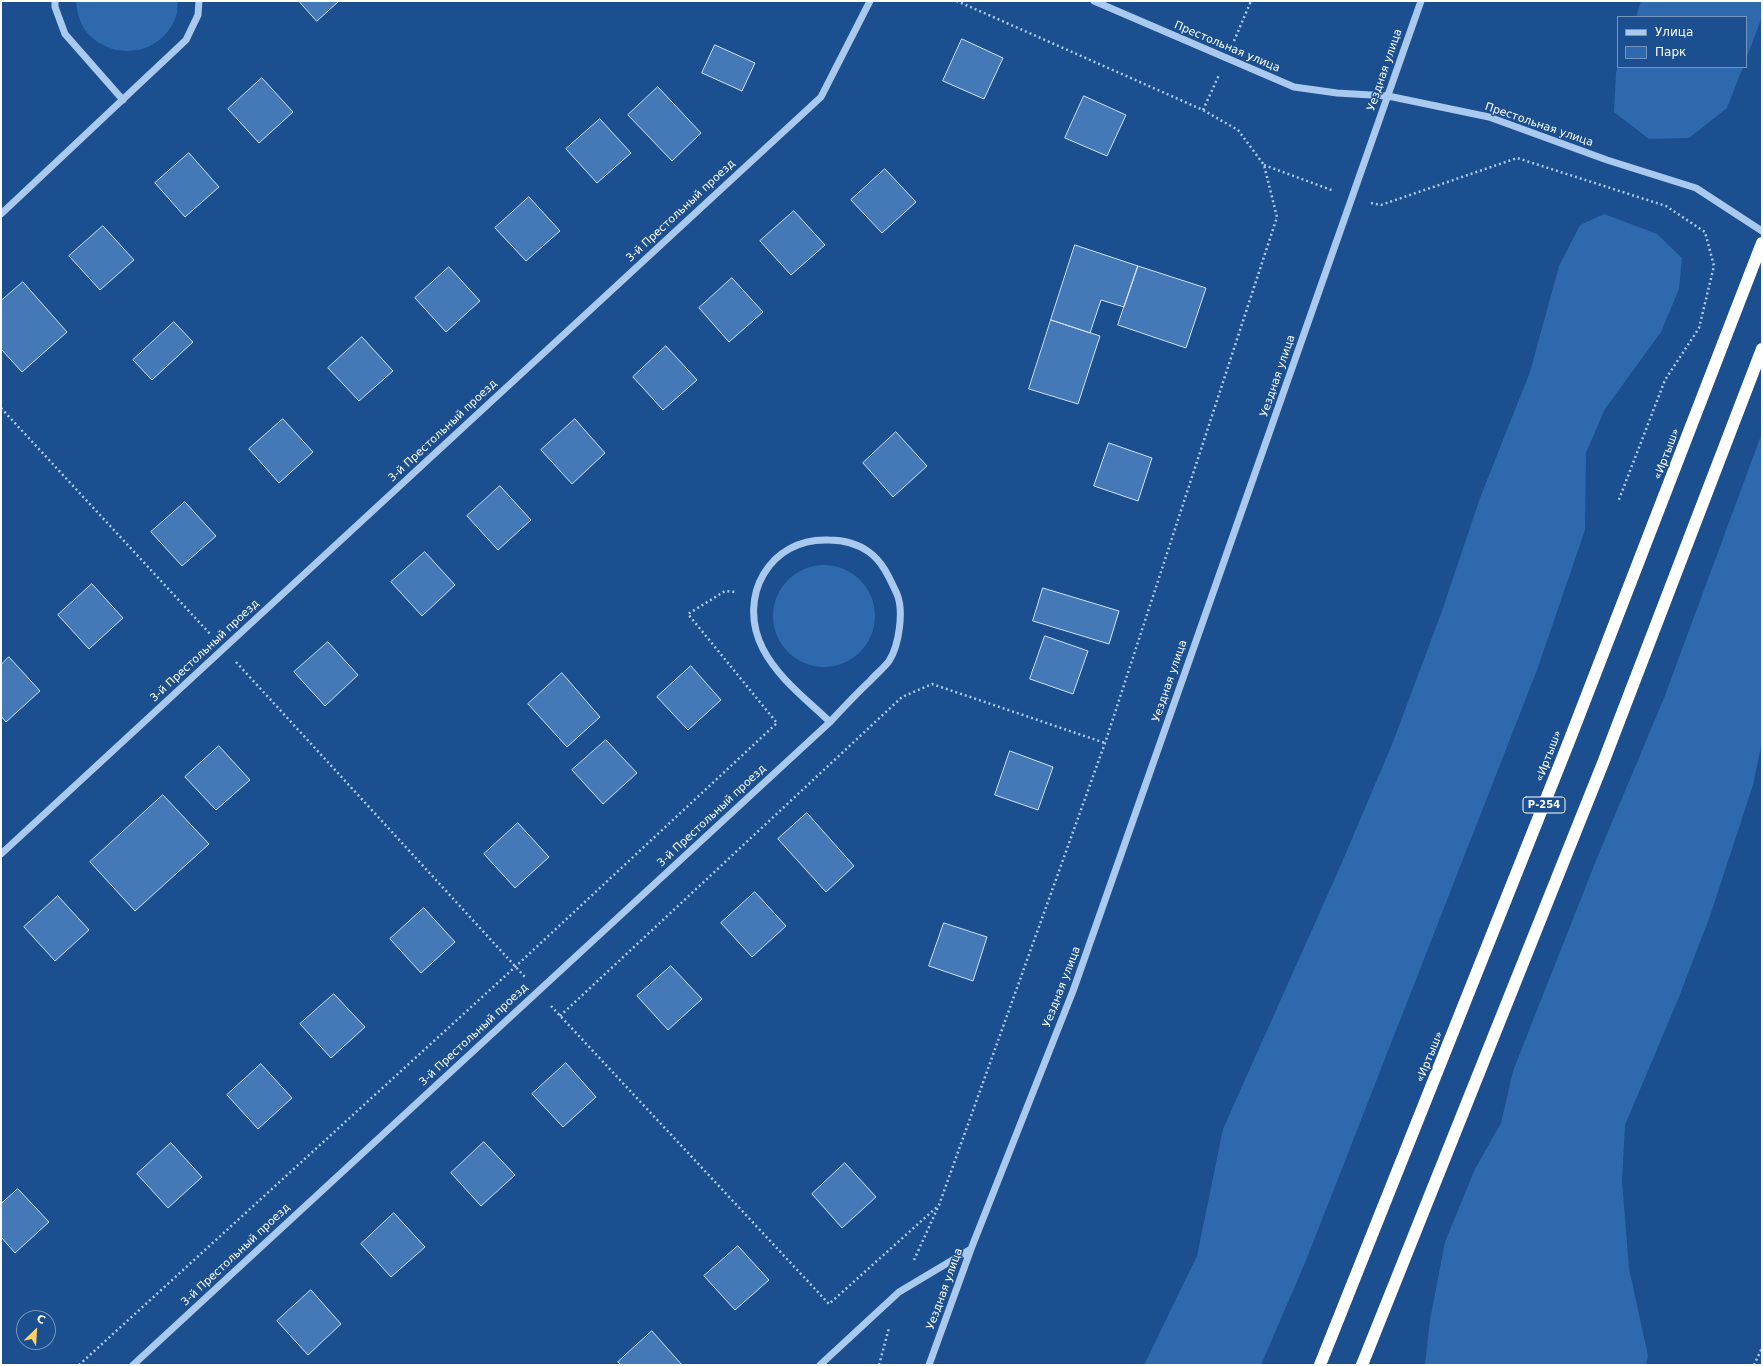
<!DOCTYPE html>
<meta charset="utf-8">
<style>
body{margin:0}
#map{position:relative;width:1763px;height:1366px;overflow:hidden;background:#1b4f8f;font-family:"DejaVu Sans",sans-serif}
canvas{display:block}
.frame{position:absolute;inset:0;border:2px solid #fff;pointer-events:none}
.legend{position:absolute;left:1617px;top:16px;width:130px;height:52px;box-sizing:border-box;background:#1b4f8f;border:1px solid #7695bc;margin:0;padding:5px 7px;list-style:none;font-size:12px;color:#fff}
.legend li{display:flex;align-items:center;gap:8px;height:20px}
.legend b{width:20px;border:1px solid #7695bc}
.north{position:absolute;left:16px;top:1310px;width:40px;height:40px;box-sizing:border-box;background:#1b4f8f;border:1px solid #7695bc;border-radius:50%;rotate:25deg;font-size:11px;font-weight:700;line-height:16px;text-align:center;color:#fff}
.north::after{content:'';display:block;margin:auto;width:14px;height:18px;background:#ffd166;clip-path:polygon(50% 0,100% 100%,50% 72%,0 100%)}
</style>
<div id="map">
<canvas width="1763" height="1366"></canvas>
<div class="frame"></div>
<ul class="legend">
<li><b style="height:5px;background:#a9c9ee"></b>Улица</li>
<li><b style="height:11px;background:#2e69ad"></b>Парк</li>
</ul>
<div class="north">С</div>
</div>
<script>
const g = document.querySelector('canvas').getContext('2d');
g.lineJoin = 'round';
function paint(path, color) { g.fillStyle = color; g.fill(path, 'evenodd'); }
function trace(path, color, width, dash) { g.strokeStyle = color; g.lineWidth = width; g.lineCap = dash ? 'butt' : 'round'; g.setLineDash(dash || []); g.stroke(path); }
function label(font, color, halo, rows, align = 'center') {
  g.font = font + ' "DejaVu Sans",sans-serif'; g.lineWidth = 3; g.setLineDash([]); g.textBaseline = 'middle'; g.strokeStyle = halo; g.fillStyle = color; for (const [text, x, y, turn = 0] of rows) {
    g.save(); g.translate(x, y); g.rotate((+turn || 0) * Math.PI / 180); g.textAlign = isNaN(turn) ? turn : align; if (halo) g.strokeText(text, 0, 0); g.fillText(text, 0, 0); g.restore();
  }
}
const green = new Path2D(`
 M76 1H178C177 6 178 12 176 16 163 56 110 63 85 30 79 21 77 11 76 1Z
 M1641 1H1762V17L1746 59V17H1636Z
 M1618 67H1743L1727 108 1689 138 1649 139 1614 112 1616 73Z
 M1604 214 1657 234 1682 258 1679 289 1661 332 1605 409 1586 453 1585 530 1537 670 1307 1258 1261 1365H1144L1197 1256 1223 1129 1340 867 1393 742 1442 611 1480 498 1530 372 1559 266 1580 225Z
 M1762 433V741L1753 785 1710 916 1679 997 1625 1125 1622 1181 1629 1268 1648 1356 1646 1365H1425L1430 1320 1445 1242 1475 1169 1501 1123 1513 1071 1597 858 1664 698Z
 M773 616a51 51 0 1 1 102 0a51 51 0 1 1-102 0Z`);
const building = new Path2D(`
 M299 1H339L317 21Z
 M962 39 1003 58 984 99 943 81Z
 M715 45 755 63 742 91 702 73Z
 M262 78 293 112 259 143 228 109Z
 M658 87 701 133 672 161 628 115Z
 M1084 96 1126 115 1107 156 1065 138Z
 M600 119 631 153 597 183 566 149Z
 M189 153 219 187 185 217 155 183Z
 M885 169 916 202 882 233 851 200Z
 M529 197 560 231 526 261 495 228Z
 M794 211 825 245 791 275 760 241Z
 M103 226 134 260 100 290 69 256Z
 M1075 245 1138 266 1124 307 1101 300 1090 333 1051 320Z
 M1138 266 1206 288 1186 348 1118 325Z
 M449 267 480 301 446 332 415 298Z
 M732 278 763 312 729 342 699 308Z
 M23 282 67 332 22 372 1 349V301Z
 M1051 320 1100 336 1078 404 1029 389Z
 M174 322 193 342 152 380 133 360Z
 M362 337 393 371 359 401 328 368Z
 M666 346 697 380 663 410 633 377Z
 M283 419 313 452 279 483 249 449Z
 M575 419 605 453 572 484 541 450Z
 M896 432 927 466 893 497 863 463Z
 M1109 443 1152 458 1138 501 1094 486Z
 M500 486 531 520 498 550 467 516Z
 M185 502 216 536 182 566 151 532Z
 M425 552 455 585 422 616 391 582Z
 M92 584 123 618 89 649 58 615Z
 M1043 588 1119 611 1109 644 1033 621Z
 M1045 636 1088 651 1073 694 1030 679Z
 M328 642 358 675 325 706 294 672Z
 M9 657 40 691 6 722 1 716V665Z
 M691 666 721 700 688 730 657 697Z
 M562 673 600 717 567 747 528 704Z
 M606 740 637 773 603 804 572 770Z
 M219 746 250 780 216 810 185 777Z
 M1010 751 1053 767 1038 810 995 795Z
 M163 795 209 844 135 911 90 862Z
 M807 813 854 866 826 892 778 839Z
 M518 823 549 857 515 888 484 854Z
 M755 892 786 926 752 957 721 923Z
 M58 896 89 930 55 961 24 927Z
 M424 908 455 942 421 973 390 939Z
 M944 923 987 937 973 981 929 966Z
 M671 966 702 999 668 1030 637 996Z
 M334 994 365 1027 331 1058 300 1024Z
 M566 1063 596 1097 563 1127 532 1094Z
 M261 1064 292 1098 258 1129 227 1095Z
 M484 1142 515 1175 481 1206 451 1173Z
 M171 1143 202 1177 168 1208 137 1174Z
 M845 1163 876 1197 842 1228 812 1194Z
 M18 1189 49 1222 15 1253 1 1237V1204Z
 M394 1213 425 1247 391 1277 361 1244Z
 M738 1246 769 1280 735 1310 704 1276Z
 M311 1290 341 1324 308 1355 277 1321Z
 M652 1331 682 1365H621L618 1362Z`);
const path = new Path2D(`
 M1234 41 1251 1
 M1203 110 1219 75
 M1264 165 1334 191
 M1371 203 1381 205 1517 158 1666 206 1705 232 1714 266 1699 328 1665 380 1618 502
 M1 408 211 635
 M236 662 525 977
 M551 1006 829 1304 937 1207
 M560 1016 902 697 932 684 1105 743
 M914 1260 939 1205 1105 743 1277 217 1264 165 1238 130 1203 110 957 1
 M79 1365 515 967 777 723 688 614 725 591 736 592
 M879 1365 889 1328
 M1754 1365 1762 1348`);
const minor = new Path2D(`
 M55 1V7L65 34 123 100
 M1094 1 1294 87 1337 93 1388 96 1489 117 1607 160 1696 188 1762 231
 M1 214 186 40 198 15 199 1
 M1 854 821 97 870 1
 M133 1365 830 722C843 708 856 694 870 681 876 674 884 668 889 661 899 646 904 611 897 594 890 579 883 562 869 552 858 544 843 540 829 540 770 537 736 597 763 649 778 678 806 699 830 722
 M820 1365 899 1292 971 1249
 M929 1365 971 1249 1073 991 1421 1`);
const highway = new Path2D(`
 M1320 1365 1568 744 1762 243
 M1362 1365 1603 763 1762 349`);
const shields = [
 [1544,805,42]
];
const shieldNames = [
 ["Р-254",1544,805]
];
const streetNames = [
 ["Престольная улица",1227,47,23],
 ["Уездная улица",1385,70,-71],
 ["Престольная улица",1539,125,19],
 ["3-й Престольный проезд",681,211,-43],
 ["Уездная улица",1278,376,-71],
 ["3-й Престольный проезд",443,431,-43],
 ["«Иртыш»",1667,454,-69],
 ["3-й Престольный проезд",205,651,-43],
 ["Уездная улица",1170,681,-71],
 ["«Иртыш»",1549,756,-69],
 ["3-й Престольный проезд",712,816,-43],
 ["Уездная улица",1062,987,-69],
 ["3-й Престольный проезд",474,1035,-43],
 ["«Иртыш»",1430,1057,-68],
 ["3-й Престольный проезд",236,1255,-43],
 ["Уездная улица",945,1289,-70]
];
paint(green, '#2e69ad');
paint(building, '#4478b7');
trace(building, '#cfe3fa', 1);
trace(path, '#a9c9ee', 2.5, [2, 3]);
trace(minor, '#a9c9ee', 7);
trace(highway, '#fff', 12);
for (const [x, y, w] of shields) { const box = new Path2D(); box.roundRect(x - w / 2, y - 8, w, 16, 3); g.fillStyle = '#1b4f8f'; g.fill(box); trace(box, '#fff', 1); }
label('bold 10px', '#fff', null, shieldNames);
label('11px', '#fff', '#1b4f8f', streetNames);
</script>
